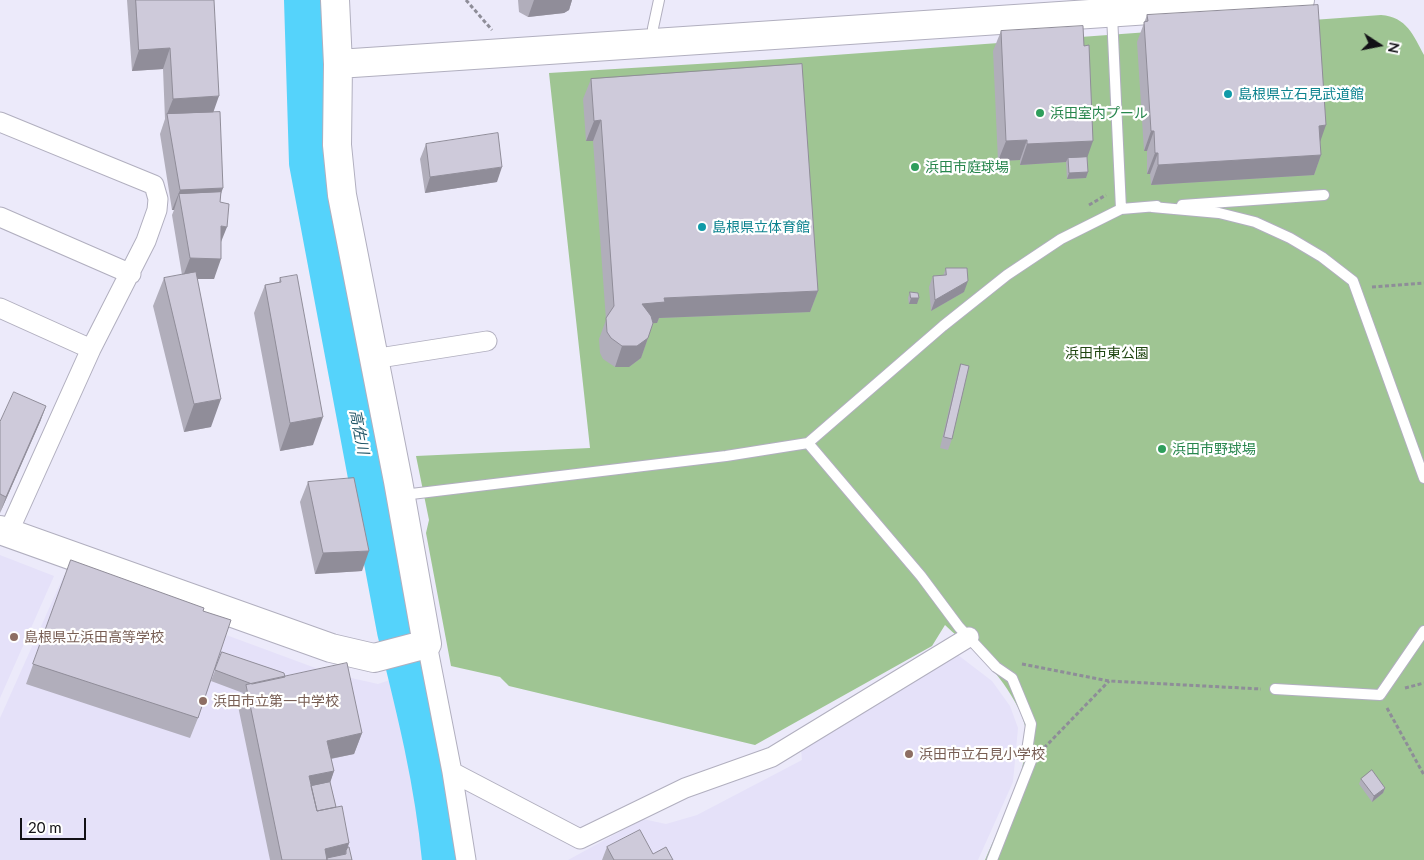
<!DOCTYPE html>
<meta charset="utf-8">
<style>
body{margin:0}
#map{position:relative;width:1424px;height:860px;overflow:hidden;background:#eceafa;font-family:Lato,sans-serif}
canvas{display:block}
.north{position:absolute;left:1354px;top:20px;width:50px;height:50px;-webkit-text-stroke:4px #fff;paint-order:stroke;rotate:101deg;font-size:14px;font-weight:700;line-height:20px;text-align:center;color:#121116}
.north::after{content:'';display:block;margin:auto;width:18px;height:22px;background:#121116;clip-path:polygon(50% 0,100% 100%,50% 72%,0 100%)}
.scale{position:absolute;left:20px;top:818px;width:66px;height:22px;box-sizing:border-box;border:2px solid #121116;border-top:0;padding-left:6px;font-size:15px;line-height:18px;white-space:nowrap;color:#121116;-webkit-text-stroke:4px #fff;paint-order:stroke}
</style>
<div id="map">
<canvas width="1424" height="860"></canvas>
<div class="north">N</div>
<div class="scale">20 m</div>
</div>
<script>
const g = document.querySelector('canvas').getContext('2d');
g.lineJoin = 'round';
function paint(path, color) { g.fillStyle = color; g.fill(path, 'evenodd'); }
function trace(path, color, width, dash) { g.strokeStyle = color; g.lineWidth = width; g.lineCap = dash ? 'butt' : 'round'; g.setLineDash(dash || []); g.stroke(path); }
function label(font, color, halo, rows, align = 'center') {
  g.font = font + ' Lato,"Noto Sans JP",sans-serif'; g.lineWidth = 4.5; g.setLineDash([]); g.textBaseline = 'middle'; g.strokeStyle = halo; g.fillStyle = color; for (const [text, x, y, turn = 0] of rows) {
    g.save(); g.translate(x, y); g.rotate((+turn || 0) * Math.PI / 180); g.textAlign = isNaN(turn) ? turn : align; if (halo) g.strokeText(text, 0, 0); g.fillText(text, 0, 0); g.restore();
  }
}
const built = new Path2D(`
 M0 555 54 576 0 698Z
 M64 575 329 673 378 684 393 679 414 777 427 860H0V718Z
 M958 655 992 681 1010 706 1018 728 1013 782 978 860H568L643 819 666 824 697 815 802 760 801 749 938 661Z`);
const green = new Path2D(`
 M1381 15C1407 17 1413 35 1424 55V860H985C1001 822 1032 768 1025 726 1022 711 1009 691 1000 679 986 659 963 642 945 625L932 646 755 745 509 686 500 677 451 666 426 533 429 520 416 456 590 448 549 73 780 59Z`);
const river = new Path2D(`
 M304 0 309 163 397 631C416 706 435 783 442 860`);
const path = new Path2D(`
 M466 0 492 30
 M1089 205 1106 195
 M1372 287 1424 283
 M1022 664 1109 681 1261 689
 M1405 688 1424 683
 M1387 708 1424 775
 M1044 748 1109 681`);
const lane = new Path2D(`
 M653 43V28L659 0
 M1182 205 1324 195
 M1152 207 1219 213 1255 222 1290 238 1322 257 1353 281 1424 478
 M1121 209 1157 206
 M808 443 921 576 959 627 996 667 1012 678 1031 724 1027 751 1031 761 992 860
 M403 495 726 456 808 443 943 326 1007 275 1061 239 1121 209 1112 15
 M1275 689 1380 695 1424 631`);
const street = new Path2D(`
 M0 122 154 185 158 199 157 210 146 241 91 349 8 533
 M0 217 131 274
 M0 308 91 349
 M373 359 487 341
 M427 644 452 772 466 860
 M452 772 580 839 685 788 772 757 969 637`);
const secondary = new Path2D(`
 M338 64 1300 0
 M0 530 331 648 374 658 427 644 398 481 342 195 337 145 338 64 335 0`);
const wall = new Path2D(`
 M127 0H214L213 112 221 192 220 202 221 242 214 279H197L211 427 184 432 153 306 164 278 182 275 172 215 174 210H172L160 134 165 119 163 69 132 71Z
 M518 0H572L569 10 564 13 528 17 519 12Z
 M1147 15 1320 142 1321 155 1314 175 1151 185 1150 174H1147V151H1144L1137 42Z
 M1001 31 1087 157 1088 172 1086 178 1067 179 1066 162 1020 165V160L998 161 993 51Z
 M591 79 818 291 810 312 659 318 657 323H653L641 358 629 367H615L603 359 600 353 599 339 606 320 593 141H586L583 99Z
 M426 144 497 182 425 193 420 159Z
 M946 268 964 292 931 311 929 287 933 276H943Z
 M280 278 313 445 280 451 254 313 265 285 279 282Z
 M910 292 917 304H909L908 298Z
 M961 364 952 439 948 450 940 448 957 375Z
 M46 406 40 422 0 513V422Z
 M308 482 362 571 315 574 300 502Z
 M71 560 198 718 190 738 26 684Z
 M222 652 285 677 362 733 354 754 331 759 334 771 330 782 336 807 349 843 348 847 352 860H270L238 706 243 693 211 681Z
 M1361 779 1385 788 1383 793 1372 802 1359 784Z
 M607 847 653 854 673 860H602Z`);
const shadedWall = new Path2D(`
 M534 0H572L569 10 564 13 528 17Z
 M170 48 163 69 132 71 139 50Z
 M219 96 212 116 167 114 173 99Z
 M601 120 593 141H586L594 121Z
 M1326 125 1319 145V126Z
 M1151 131H1154L1147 151H1144Z
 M1027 140 1020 160 998 161 1006 141Z
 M1093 141 1086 161 1068 158 1066 162 1020 165 1027 144Z
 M1155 153H1158L1150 174H1147Z
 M1321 155 1314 175 1151 185 1158 165Z
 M502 167 497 182 425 193 430 177Z
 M1088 172 1086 178 1067 179 1069 173Z
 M223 188 216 208 179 194 174 210H172L180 190Z
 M221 226 227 227 219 247Z
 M190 258 221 259 214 279H182Z
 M968 281 964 292 931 311 935 300Z
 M818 291 810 312 659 318 657 323 635 324 642 304 664 298Z
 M911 298H919L917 304H909Z
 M648 338 641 358 629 367H615L622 346Z
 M221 399 211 427 184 432 194 404Z
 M46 406 40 422 0 513 6 497Z
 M323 417 313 445 280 451 290 423Z
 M369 551 362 571 315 574 323 553Z
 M362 733 354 754 319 761 327 741Z
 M334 771 327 792 309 795V776Z
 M1385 788 1383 793 1372 802 1374 796Z
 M349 843 343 860 322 859 325 849Z`);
const building = new Path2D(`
 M136 0H214L219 96 173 99 170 48 139 50Z
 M1318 5 1326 125 1319 126 1321 155 1158 165V153H1155L1154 131H1151L1144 22 1148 21 1147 15Z
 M1083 26 1084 46 1089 45 1093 141 1027 144V140L1006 141 1001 31Z
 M802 64 818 291 664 298 665 302 642 304 651 316 653 323 648 338 637 346H622L611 338 607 332 606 318 614 306 601 120 594 121 591 79Z
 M220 112 223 188 180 190 167 114Z
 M498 133 502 167 430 177 426 144Z
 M1087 157 1088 172 1069 173 1068 158Z
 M221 192 220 202 229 204 227 227 221 226V259L190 258 179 194Z
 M946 268H967L968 281 935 300 933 276 946 275Z
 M196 272 221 399 194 404 164 278Z
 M297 275 323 417 290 423 265 285 281 282 280 278Z
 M910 292 918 293 919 298H911Z
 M961 364 969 366 952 439 944 437Z
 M14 392 46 406 6 497 0 494V422Z
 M354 478 369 551 323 553 308 482Z
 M71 560 204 608 203 611 231 620 198 718 33 664Z
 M222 652 284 673 285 677 252 684 215 670Z
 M347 663 362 733 327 741 334 771 309 776 317 811 342 806 349 843 325 849 327 860H282L246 685Z
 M1372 770 1385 788 1374 796 1361 779Z
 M330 782 336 807 317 811 311 786Z
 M640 830 653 854 666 847 673 860H614L607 847Z
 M348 847H349L352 860H327V858L346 854V851Z`);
const markers = [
 [1228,94,5,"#0f9aa8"],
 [1040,113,5,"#2e9e5b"],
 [915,167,5,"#2e9e5b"],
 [702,227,5,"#0f9aa8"],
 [1162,449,5,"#2e9e5b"],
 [14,637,5,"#8d6e63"],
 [203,701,5,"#8d6e63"],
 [909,754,5,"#8d6e63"]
];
const cultureNames = [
 ["島根県立石見武道館",1238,94],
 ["島根県立体育館",712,227]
];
const leisureNames = [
 ["浜田室内プール",1050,113],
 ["浜田市庭球場",925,167],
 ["浜田市野球場",1172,449]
];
const parkNames = [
 ["浜田市東公園",1107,353]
];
const educationNames = [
 ["島根県立浜田高等学校",24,637],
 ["浜田市立第一中学校",213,701],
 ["浜田市立石見小学校",919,754]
];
const waterNames = [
 ["高佐川",359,432,79]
];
paint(built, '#e5e1f9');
paint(green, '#9fc593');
trace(river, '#55d3fb', 40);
trace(lane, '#b1afbf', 12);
trace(street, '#b1afbf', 21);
trace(secondary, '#b1afbf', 30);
trace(path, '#8e8d98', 3, [4, 2.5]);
trace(lane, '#fff', 10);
trace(street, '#fff', 19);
trace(secondary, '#fff', 28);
paint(wall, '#b1aebb');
paint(shadedWall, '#908d99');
paint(building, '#cecada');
trace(building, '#908d99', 1);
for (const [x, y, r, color] of markers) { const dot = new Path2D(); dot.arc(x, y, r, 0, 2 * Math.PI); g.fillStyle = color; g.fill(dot); trace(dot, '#fff', 2); }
label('14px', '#0d838f', '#fff', cultureNames, 'left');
label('14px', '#27864d', '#fff', leisureNames, 'left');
label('14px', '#204611', '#fff', parkNames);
label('14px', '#785e54', '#fff', educationNames, 'left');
label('italic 15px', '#245869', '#fff', waterNames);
</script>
